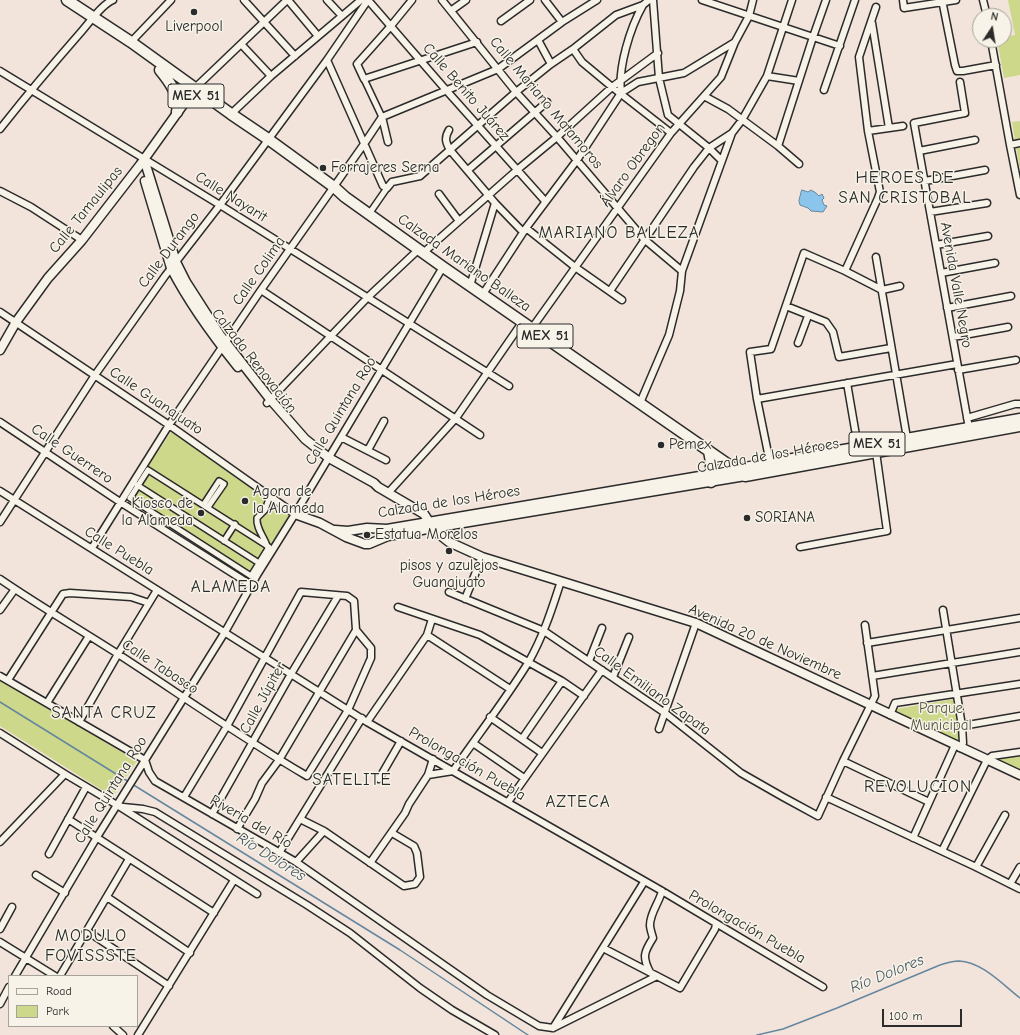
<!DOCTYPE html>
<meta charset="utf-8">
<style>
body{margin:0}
#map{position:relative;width:1020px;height:1035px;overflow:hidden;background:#f3e4db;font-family:"Comic Neue",sans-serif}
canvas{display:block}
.legend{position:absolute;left:8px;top:975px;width:130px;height:52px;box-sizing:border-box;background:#f7f3e8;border:1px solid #a5a39c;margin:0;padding:5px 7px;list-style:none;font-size:12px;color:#2b2b2b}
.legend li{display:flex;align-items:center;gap:8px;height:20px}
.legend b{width:20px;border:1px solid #a5a39c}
.north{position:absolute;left:972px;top:8px;width:40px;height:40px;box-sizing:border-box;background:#f7f3e8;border:1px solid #a5a39c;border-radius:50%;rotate:12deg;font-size:11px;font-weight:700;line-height:16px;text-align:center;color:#2b2b2b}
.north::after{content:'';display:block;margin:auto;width:14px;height:18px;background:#2b2b2b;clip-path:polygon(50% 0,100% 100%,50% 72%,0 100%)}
.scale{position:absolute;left:882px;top:1009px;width:80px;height:18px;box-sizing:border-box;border:2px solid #2b2b2b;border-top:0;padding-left:5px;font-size:12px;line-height:14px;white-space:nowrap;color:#2b2b2b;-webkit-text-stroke:3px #f7f3e8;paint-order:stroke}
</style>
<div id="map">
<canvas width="1020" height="1035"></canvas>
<ul class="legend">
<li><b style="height:5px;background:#f7f3e8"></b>Road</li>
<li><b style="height:11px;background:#cdd88b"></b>Park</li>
</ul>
<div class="north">N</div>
<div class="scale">100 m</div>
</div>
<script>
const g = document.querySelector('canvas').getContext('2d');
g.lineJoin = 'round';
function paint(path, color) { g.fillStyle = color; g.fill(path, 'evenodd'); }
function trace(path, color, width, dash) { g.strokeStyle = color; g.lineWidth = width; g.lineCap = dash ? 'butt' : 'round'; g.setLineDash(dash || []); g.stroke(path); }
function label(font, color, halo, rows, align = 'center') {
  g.font = font + ' "Comic Neue",sans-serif'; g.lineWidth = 3; g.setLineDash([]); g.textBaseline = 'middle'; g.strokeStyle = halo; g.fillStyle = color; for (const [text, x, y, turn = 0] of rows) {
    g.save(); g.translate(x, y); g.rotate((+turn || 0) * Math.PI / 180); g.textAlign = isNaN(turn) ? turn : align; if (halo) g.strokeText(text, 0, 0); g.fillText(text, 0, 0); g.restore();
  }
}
const green = new Path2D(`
 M1008 0H1020V75L1004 78 997 40H1004V37L1015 35Z
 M1020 121V171L1012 122Z
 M171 432 291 514 251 580 126 499Z
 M0 680 137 761 113 797 0 726Z
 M954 699 962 738 959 744 893 714 896 709Z
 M1020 755V770L999 761V758Z`);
const water = new Path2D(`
 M802 190 808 192 811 190 816 193 819 196 822 194 824 198 822 200 824 205 827 206 823 212 811 211 808 208 800 205 799 201Z`);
const stream = new Path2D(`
 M0 702 129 782
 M132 784 400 950 528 1035
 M757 1035 783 1029 837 1008 940 965C946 963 953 961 959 961 982 962 1002 984 1020 998`);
const pedestrian = new Path2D(`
 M364 79 382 117
 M369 214 387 188
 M148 470 269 547 251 576 130 498Z
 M137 485 259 563
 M204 504 219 481 224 484 208 507
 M224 541 235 524
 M267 546C264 536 256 529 257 518L265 510 270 496`);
const minor = new Path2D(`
 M244 0 295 56
 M288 0 318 36
 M327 0 342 16
 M368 0 446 90 545 201
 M412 0 390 27 357 64 364 79 477 42
 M442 0 516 92 557 137 644 239 682 271
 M545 0 562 22
 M653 0 659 78 668 115 709 148 721 160
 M702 0 840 46
 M903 0 904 8 956 0
 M942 0 955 65 957 71H963L996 65
 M983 0 987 16
 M452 10 466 0
 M501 21 530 0
 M872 23 889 128
 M538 40 551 64
 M991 40 1010 145 1020 195
 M131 42 171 0
 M241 44 271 76
 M573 49 582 62 612 87 671 133
 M327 60 383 186 387 188 392 182 420 176 516 92 551 64 573 49 616 15 643 5 649 0
 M0 71 220 205 509 386
 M767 76 799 81
 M960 82 965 113 914 123 969 428
 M195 88 287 0
 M824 90 855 0
 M621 93C618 67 630 28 643 5
 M704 96 728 109 778 146 799 164
 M231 114 271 76 361 0
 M382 117 388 142
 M0 129C26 96 53 64 81 32 89 23 102 4 113 0
 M449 130C444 138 446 143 450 150L495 203 523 232
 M868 131 903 126
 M1010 145 1020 143
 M778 146 813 37 826 0
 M919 151 975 140
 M468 170 547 102
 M925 181 985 170
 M0 191 31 207 82 240
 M439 194 459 221
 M930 212 987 203
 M526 228 575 267 622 300
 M936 245 988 236
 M423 253 517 170 557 137 612 87 658 53
 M876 257 907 438
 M845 271 878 198 880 192 868 131 859 57 876 7
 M941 273 995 263
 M470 286 495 203
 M261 290 480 435
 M610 291 694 167 709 148 732 133 742 120 767 76 792 0
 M483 294 526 228 577 160 621 93 638 82 684 73 735 42
 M786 306 826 322 833 332 839 357 891 348
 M947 308 1011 296
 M0 312 169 425 295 514
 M532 328 671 133 721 77 735 42 749 16 753 0
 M953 337 1008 327
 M798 343 808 316
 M958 370 1016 360
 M847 383 858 447
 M757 399 957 364
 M267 403 368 297 418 250
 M640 403 669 335 680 291 682 271 732 133
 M967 418 1015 404H1020
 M0 422 120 502 251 585
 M341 437 386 460
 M368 450 384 421
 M770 463 757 399 750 352 771 349 804 253 845 271 882 290 900 286
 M0 491 367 722 662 891 823 987
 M388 493 456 418 523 321
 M0 522 95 375 165 276 220 205 327 60 368 0
 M800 547 887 531 876 452
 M92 548 169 425 261 290 364 144 382 117 498 69 562 22 597 0
 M0 579C38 605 79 629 118 654 181 695 242 738 307 776L348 710 371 658V648L356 630
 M449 592 544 631 665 713 741 773 783 797 818 816 843 761 875 696 865 625
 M465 599 482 557
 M398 607 480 635 562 681 584 696
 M0 610 15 589
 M943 610 962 726 963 743 960 748
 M427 635 510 689
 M867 643 1020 618
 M589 661 602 628
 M0 676 145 760 149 772 155 781 296 862 487 995 539 1026 553 1028
 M872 676 1020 652
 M613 677 629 637
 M8 680 63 594 70 593 131 597 149 603
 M47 703 89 636
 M890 715 895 703 1020 684
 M490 717 542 753
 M79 722 118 654 157 590
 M367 722 427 635 432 619
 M962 726 1020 716
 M659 729 696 623
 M0 733 65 774 117 805 257 894
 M522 739 562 681
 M473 743 524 778
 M843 761 929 802
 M428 775 453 771C478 735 505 700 528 663 543 637 552 609 561 581
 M379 779 401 741
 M184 797 227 726 301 592 347 596 354 601 356 630 279 760 262 783 255 799 237 829
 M826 797 976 867 1020 889
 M508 802 602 670
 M117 805 123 807 143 809 155 812 307 905 350 933 420 988 452 1010 495 1035
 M212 814 291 674 338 596
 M68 819 214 913
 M300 819 324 831 404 886 415 884 420 877 417 853 414 846 392 833
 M913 838 955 745
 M0 842 65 774
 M942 851 987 760 992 756 1020 752
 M279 853 362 718
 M49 854 86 787
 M296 862 324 831
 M370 863 405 813 409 804 428 775 433 759
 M976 867 1005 815
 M36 875 65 893
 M1010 884 1020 867
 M107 897 190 953
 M0 929 12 907
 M87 931 169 986
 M0 942 55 976
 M603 948 680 988 715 929 716 924
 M650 972C642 957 644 952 653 938 652 934 650 929 650 925 650 913 659 903 662 891
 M15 976 97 837 225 632 257 575 295 514 443 267
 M60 976 129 859
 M0 1004 9 987
 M113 1026 123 1035
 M553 1028 644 882
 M553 1028 657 976
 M138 1035 234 880`);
const tertiary = new Path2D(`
 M144 159 176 262 186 282 220 335 270 399 305 439 329 458 374 483 378 487 424 514 433 528 440 535 449 542 482 557 696 623 1020 775
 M145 181 171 268C189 303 213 336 238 367
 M0 350 16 322 48 278 82 240 140 165 195 88
 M295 514 320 523 346 537 365 544H369L388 536 433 528 745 476
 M335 530 348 531 367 528 387 529 735 470`);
const primary = new Path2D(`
 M67 0 131 42 231 114 268 139 334 187 345 197 443 267 745 476 1020 426
 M160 70C170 82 180 96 177 112
 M709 451 711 462V482
 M735 470 770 463 1020 419`);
const markers = [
 [194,12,4,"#2b2b2b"],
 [323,168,4,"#2b2b2b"],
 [661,445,4,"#2b2b2b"],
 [245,501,4,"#2b2b2b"],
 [201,513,4,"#2b2b2b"],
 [747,518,4,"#2b2b2b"],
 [367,535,4,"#2b2b2b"],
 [449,551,4,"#2b2b2b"]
];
const shields = [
 [196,96,56],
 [545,336,56],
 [877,444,56]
];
const shieldNames = [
 ["MEX 51",196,96],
 ["MEX 51",545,336],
 ["MEX 51",877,444]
];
const poiNames = [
 ["Liverpool",194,27,"center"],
 ["Forrajeres Serna",331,168],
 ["Pemex",669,445],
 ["Agora de",253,492],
 ["la Alameda",253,509],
 ["Kiosco de",193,504,"right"],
 ["la Alameda",193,521,"right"],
 ["SORIANA",755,518],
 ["Estatua Morelos",375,535],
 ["pisos y azulejos",449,566,"center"],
 ["Guanajuato",449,583,"center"]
];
const streetNames = [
 ["Calle Benito Juárez",466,92,49],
 ["Calle Mariano Matamoros",546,103,50],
 ["Álvaro Obregon",633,165,-54],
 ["Calle Nayarit",231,197,32],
 ["Calle Tamaulipas",86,210,-51],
 ["Calle Durango",169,250,-53],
 ["Calzada Mariano Balleza",464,263,35],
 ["Calle Colima",259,271,-55],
 ["Avenida Valle Negro",956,285,80],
 ["Calzada Renovación",254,361,52],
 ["Calle Guanajuato",156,401,34],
 ["Calle Quintana Roo",341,411,-59],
 ["Calle Guerrero",72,454,34],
 ["Calzada de los Héroes",768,456,-10],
 ["Calzada de los Héroes",449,502,-9],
 ["Calle Puebla",119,551,32],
 ["Avenida 20 de Noviembre",765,642,24],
 ["Calle Tabasco",160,667,33],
 ["Calle Emiliano Zapata",652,691,36],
 ["Calle Júpiter",263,698,-61],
 ["Prolongación Puebla",467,764,30],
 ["Calle Quintana Roo",111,790,-58],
 ["Riveria del Río",251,822,30],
 ["Prolongación Puebla",747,927,30]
];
const parkNames = [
 ["Parque",941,709],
 ["Municipal",941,726]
];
const waterNames = [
 ["Río Dolores",271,857,32],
 ["Río Dolores",887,974,-22]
];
const quarterNames = [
 ["HEROES DE",905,178],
 ["SAN CRISTOBAL",905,198],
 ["MARIANO BALLEZA",619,233],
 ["ALAMEDA",231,587],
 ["SANTA CRUZ",104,713],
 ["SATELITE",352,780],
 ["REVOLUCION",918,787],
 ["AZTECA",578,802],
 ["MODULO",91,936],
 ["FOVISSSTE",91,956]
];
paint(green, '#cdd88b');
paint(water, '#8cc5eb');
trace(water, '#65879e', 1);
trace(stream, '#65879e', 1.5);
trace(pedestrian, '#2b2b2b', 8);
trace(minor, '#2b2b2b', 9);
trace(tertiary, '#2b2b2b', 11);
trace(primary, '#2b2b2b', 13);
trace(pedestrian, '#f7f3e8', 5);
trace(minor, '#f7f3e8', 6);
trace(tertiary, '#f7f3e8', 8);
trace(primary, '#f7f3e8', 10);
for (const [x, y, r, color] of markers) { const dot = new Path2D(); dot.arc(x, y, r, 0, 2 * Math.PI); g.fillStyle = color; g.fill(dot); trace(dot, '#f7f3e8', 1.5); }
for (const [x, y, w] of shields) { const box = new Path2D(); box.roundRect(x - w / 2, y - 12, w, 24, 3); g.fillStyle = '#f7f3e8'; g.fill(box); trace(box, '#2b2b2b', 1); }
label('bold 14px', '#2b2b2b', null, shieldNames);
label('15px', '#2b2b2b', '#f7f3e8', poiNames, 'left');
label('15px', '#2b2b2b', '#f7f3e8', streetNames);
label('15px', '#545643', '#f7f3e8', parkNames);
label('italic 16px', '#485965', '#f7f3e8', waterNames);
g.letterSpacing = '1px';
label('17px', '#2b2b2b', '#f7f3e8', quarterNames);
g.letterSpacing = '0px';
</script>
